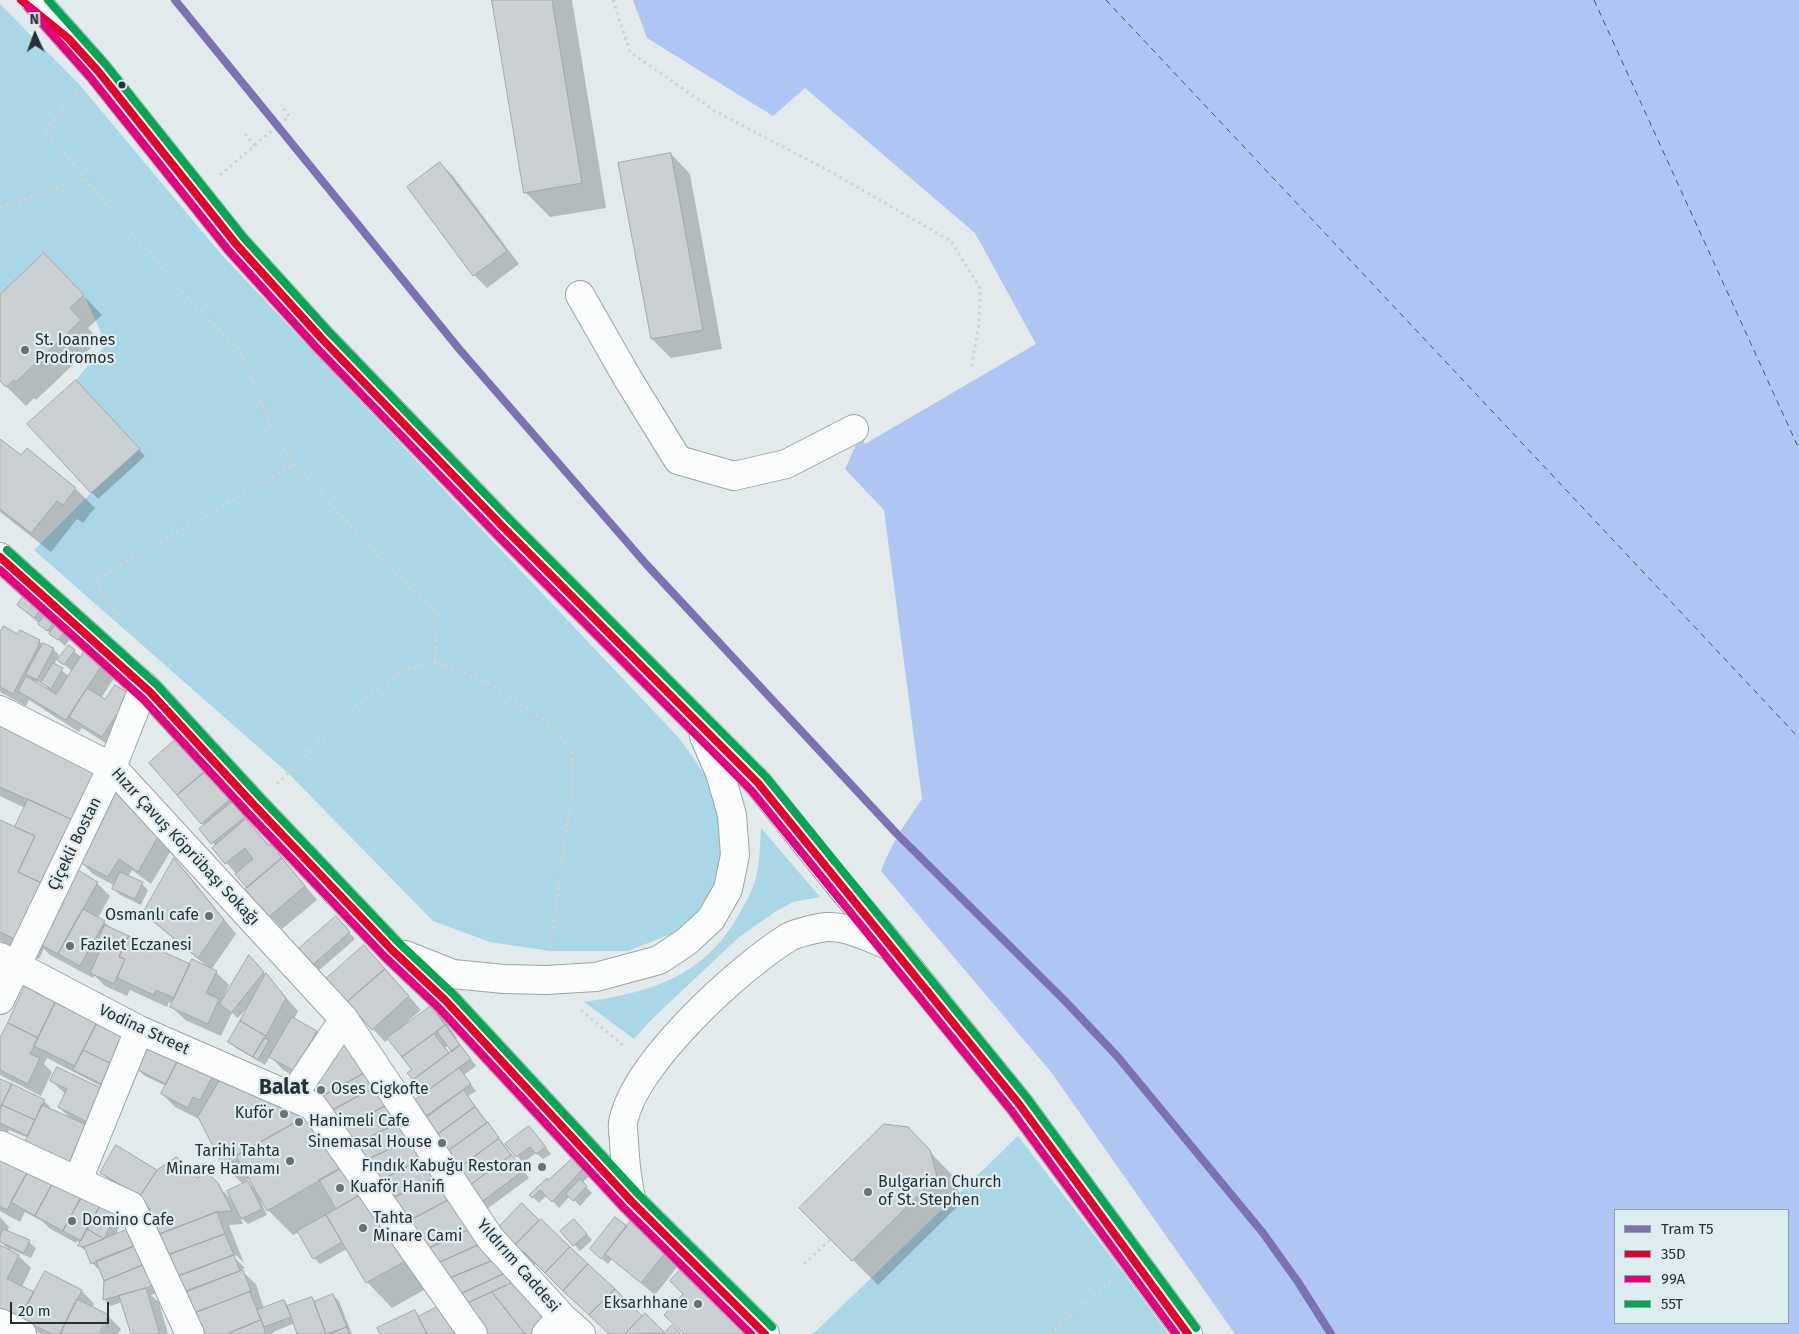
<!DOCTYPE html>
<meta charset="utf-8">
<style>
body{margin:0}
#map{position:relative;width:1799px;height:1334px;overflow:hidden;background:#e2eaec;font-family:"Fira Sans",sans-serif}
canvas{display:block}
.legend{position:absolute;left:1614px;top:1209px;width:175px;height:115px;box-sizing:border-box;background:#ddecf1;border:1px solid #95a1a5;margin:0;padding:6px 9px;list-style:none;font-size:15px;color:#2a3032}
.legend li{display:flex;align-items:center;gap:10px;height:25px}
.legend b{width:25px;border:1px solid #95a1a5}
.north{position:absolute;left:10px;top:10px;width:50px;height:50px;-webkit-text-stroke:4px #ddecf1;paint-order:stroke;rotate:358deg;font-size:14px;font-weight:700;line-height:20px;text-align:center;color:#2a3032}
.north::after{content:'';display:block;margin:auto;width:18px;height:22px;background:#2a3032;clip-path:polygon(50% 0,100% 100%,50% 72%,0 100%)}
.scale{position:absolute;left:10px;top:1302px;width:99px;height:22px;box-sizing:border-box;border:2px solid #2a3032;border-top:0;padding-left:6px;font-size:15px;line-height:18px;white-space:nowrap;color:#2a3032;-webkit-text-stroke:4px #ddecf1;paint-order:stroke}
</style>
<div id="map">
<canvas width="1799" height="1334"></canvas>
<ul class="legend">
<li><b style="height:6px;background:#7c72b3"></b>Tram T5</li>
<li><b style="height:6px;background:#e4002b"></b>35D</li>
<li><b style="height:6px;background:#e5007d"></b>99A</li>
<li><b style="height:6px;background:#00a651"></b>55T</li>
</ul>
<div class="north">N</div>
<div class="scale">20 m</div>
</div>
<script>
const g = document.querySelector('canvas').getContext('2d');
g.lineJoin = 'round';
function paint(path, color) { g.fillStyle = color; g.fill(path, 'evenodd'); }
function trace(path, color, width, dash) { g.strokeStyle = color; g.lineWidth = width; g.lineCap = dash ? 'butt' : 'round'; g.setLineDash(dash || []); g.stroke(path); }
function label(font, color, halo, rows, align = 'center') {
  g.font = font + ' "Fira Sans",sans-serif'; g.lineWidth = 4.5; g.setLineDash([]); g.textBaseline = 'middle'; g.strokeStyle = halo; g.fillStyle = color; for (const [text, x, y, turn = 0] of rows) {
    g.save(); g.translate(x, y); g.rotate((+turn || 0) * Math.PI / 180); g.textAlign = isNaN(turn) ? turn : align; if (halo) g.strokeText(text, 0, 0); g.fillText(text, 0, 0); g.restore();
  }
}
const green = new Path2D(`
 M0 4 79 84 221 254 679 738 708 779 722 834 720 881 694 925 628 951H550L490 942 433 921 289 774 34 550 91 493 140 449 76 380 106 344 84 295 44 253 0 295Z
 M761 828 820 897 793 902 775 912 738 938 652 1019 634 1039 584 1002C651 992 703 977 738 916 745 904 753 891 756 877 760 862 760 844 761 828Z
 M1018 1136 1122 1271 1168 1334H813Z`);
const water = new Path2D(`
 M633 0H1799V1334H1235L1051 1072 881 871C891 844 906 822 922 799L884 510 845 469 861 434 865 444 1036 344 975 233 805 88 773 116 647 38ZM1615 1210H1788V1323H1615Z`);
const shadow = new Path2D(`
 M494 0H572L606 208 550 217 525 192Z
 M671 154 690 174 722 349 671 358 652 339Z
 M440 163 453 176 519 264 487 288 474 275Z
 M63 274 102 315 88 328 99 340 36 400 34 398 26 406 0 380V297Z
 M82 388 145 456 98 499 29 425Z
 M0 440 21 457 27 450 76 489 95 508 83 523 77 519 51 552 0 512Z
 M25 596 70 639 65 646 25 611Z
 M0 635H18L39 641 43 645 53 649 59 655 54 665 69 676 72 671 59 660 69 647 81 657 118 672 101 698 106 701 115 686 137 726 115 749 82 728 79 732 29 700 26 706 0 692ZM35 681 44 684 51 692 34 682Z
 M0 723 99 769 172 849 151 884 132 870 128 877 142 884 148 890 141 905 120 895 114 889 115 886 93 874 80 861 58 899 97 883 110 896 98 918 104 922 113 930 191 966 209 968 157 925 144 913 175 860 187 873 236 934 211 970 216 972 229 985 223 998 224 999 255 963 298 1011 294 1019 316 1032 329 1044 519 1278 482 1334 330 1111 307 1083 283 1070 270 1056 265 1065 236 1048 230 1042 250 1004 238 1018 232 1013 221 1036 185 1020 172 1007 173 1004 169 1002 167 1007 130 990 127 996 105 986 95 976 93 978 50 955 44 949 39 959 0 941V821L16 828 25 808 0 796Z
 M177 740 245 810 241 813 249 824 283 859 317 900 282 929 270 916 249 888 213 848 215 846 202 823Z
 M342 924 355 939 315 974 309 968Z
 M377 960 421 1010 406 1023 407 1025 431 1007 444 1020 457 1038 456 1039 476 1066 464 1075 476 1091 468 1096 529 1178 487 1209 480 1202 509 1159 507 1156 467 1185 429 1117 416 1101 425 1094 409 1073 413 1070 389 1038 385 1042 360 1015 354 1020 341 1007ZM448 1045 454 1052 450 1054 445 1048Z
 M129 1038 112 1092 47 1058 44 1064 52 1072 41 1096 0 1075V1041Z
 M139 1070 213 1074 221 1081 311 1114 433 1285 392 1308 367 1282 347 1249 320 1264 314 1258 299 1232 293 1235 268 1210 261 1199 260 1200 267 1215 248 1224 240 1217 243 1224 229 1225 244 1263 232 1252V1255L245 1268 242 1269 243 1272 256 1284 264 1309 284 1301 289 1307 312 1298 316 1302 333 1295 339 1301 352 1334H299L295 1323 273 1332 272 1334H201L152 1211 148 1205 115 1186 102 1173 157 1172 197 1179 206 1174 231 1199 243 1184 223 1164 201 1120 175 1107 162 1094 166 1086 145 1076ZM237 1154V1157L229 1162 227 1160ZM250 1178 255 1189 246 1180Z
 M0 1080 44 1101 50 1107 49 1109 71 1119 59 1107 65 1094 51 1080 106 1092 88 1131 28 1138 9 1130 4 1140 0 1138Z
 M529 1127 551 1154 543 1159 536 1153 523 1163 507 1144Z
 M907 1128 954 1177 962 1202 878 1285 801 1208Z
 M0 1153 116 1216 122 1222 115 1236 162 1290 151 1295 159 1302 168 1334H132L122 1302 111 1306 105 1300V1281L100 1268 98 1269 92 1263 88 1252 79 1246 81 1243 77 1241 76 1243 49 1228 42 1221 25 1212 20 1222 0 1211Z
 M573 1160 589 1176 582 1183 592 1193 580 1206 570 1196 559 1208 547 1195 539 1203 531 1195Z
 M522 1205 642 1318 645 1315 665 1334H610L536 1263 534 1266 497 1230Z
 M0 1217 9 1227 7 1232 29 1242 36 1248 31 1258 10 1249 9 1251 19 1256 31 1268 22 1287 34 1294 82 1291 94 1304 92 1308 98 1334H41L0 1313V1246L9 1250 1 1242 0 1244Z
 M615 1219 681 1262 655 1295 612 1259 608 1264 602 1259 610 1249Z
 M580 1226 592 1240 580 1251 562 1231Z
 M109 1317 121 1329 118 1334H100Z`);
const ferry = new Path2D(`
 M1106 0 1799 738
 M1594 0 1799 449`);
const building = new Path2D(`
 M492 0H552L582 183 524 193Z
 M671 153 703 330 651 339 618 163Z
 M440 162 507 251 473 276 407 187Z
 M44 253 84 295 70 308 81 320 16 382 14 380 6 387 0 381V295Z
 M76 380 140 449 91 493 27 424Z
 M0 439 21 455 27 448 76 488 63 505 57 501 31 533 0 509Z
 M25 594 42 607 34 618 17 605Z
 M46 614 55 621 47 631 38 624Z
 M56 624 65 632 58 640 49 634Z
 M4 626 17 634 20 630 40 640 38 644 39 645 13 694 0 687V632Z
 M43 643 54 648 37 680 26 674Z
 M69 645 75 650 64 665 57 660Z
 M87 647 106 659 66 720 18 691 26 676 56 694Z
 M53 663 63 668 51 689 41 683Z
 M115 685 135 697 123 714 119 711 102 737 69 717 87 688 105 699Z
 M0 721 100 768 75 821 0 787Z
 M177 738 206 771 177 795 149 763Z
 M209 768 234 796 201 824 177 795Z
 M123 790 159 835 138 872 119 859 108 877 79 862 115 791Z
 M28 799 75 821 46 885 18 872 35 836 15 827Z
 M232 802 245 817 211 844 199 829Z
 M246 819 269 846 271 844 282 858 247 888 235 874 253 859 245 848 225 864 212 848Z
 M0 820 35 836 18 872 46 885 19 941 0 932Z
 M174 858 224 920 198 958 143 913Z
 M282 858 305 886 269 917 245 889Z
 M76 869 98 882 58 954 36 942Z
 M120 872 143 882 135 899 112 889Z
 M83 909 105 921 80 966 58 954Z
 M336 916 350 932 308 969 294 953Z
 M105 925 129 936 119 957 125 959 114 984 90 973 101 949 95 946Z
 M129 936 190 964 174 998 156 990 154 995 117 978 125 959 119 957Z
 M364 945 385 969 340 1008 319 985Z
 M249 955 264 972 231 1013 220 1004Z
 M192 959 217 971 206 993 219 999 208 1024 170 1007Z
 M385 969 409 996 372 1030 347 1002Z
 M266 973 286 998 266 1036 240 1021Z
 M25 986 56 1001 38 1038 8 1023Z
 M56 1001 98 1021 75 1066 34 1046Z
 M431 1006 445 1025 402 1057 387 1038Z
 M292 1017 317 1031 294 1071 269 1057Z
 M98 1021 130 1037 116 1066 83 1050Z
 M240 1021 266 1036 253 1057 228 1042Z
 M8 1023 38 1038 30 1054 40 1058 28 1084 0 1070V1038Z
 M344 1024 372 1069 319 1098 306 1082Z
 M445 1025 460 1045 452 1052 437 1032Z
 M434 1034 449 1053 413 1080 407 1073 412 1070 402 1057Z
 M264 1038 269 1040 258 1060 253 1057Z
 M151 1042 180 1056 166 1084 138 1070Z
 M460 1045 471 1059 423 1094 413 1080Z
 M83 1050 116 1066 106 1086 73 1070Z
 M180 1056 214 1073 200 1100 193 1097 188 1108 161 1094Z
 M57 1067 107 1091 91 1124 58 1107 67 1089 50 1081Z
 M459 1068 471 1084 426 1116 415 1100Z
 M372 1069 383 1083 329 1112 319 1098Z
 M223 1075 312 1113 222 1164 198 1117Z
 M0 1079 12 1084 0 1109Z
 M383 1083 395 1101 341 1129 329 1112Z
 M12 1084 45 1100 35 1120 2 1105Z
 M464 1090 475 1107 431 1139 419 1123Z
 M395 1101 406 1119 352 1146 341 1129Z
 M2 1105 35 1120 28 1136 0 1123V1109Z
 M42 1105 89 1126 71 1163 25 1142Z
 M475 1107 487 1123 443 1154 431 1139Z
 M312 1113 343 1167 267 1211 236 1156Z
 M406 1119 418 1136 362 1162 352 1146Z
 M488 1122 499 1138 455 1171 444 1154Z
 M884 1124 908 1127 930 1150 937 1177 852 1261 799 1208Z
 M529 1126 546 1147 536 1154 530 1147 516 1157 505 1144Z
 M418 1136 430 1155 376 1183 362 1162Z
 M499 1139 511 1155 467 1187 455 1171Z
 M116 1145 157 1170 140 1196 100 1173Z
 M0 1151 30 1168 7 1210 0 1206Z
 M430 1155 442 1174 389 1200 376 1183Z
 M512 1155 523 1171 480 1203 468 1187Z
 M177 1157 197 1178 207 1172 218 1183 232 1211 217 1212 160 1234 151 1212 140 1196 157 1170Z
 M573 1158 583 1169 552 1202 540 1190 532 1198 529 1195 547 1178 548 1180Z
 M343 1167 360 1195 336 1209 319 1180Z
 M30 1168 54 1181 35 1216 11 1202Z
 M442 1174 456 1196 403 1224 389 1200Z
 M580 1179 587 1186 573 1201 566 1194Z
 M54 1181 82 1196 63 1231 35 1216Z
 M248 1181 262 1209 241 1219 227 1191Z
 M369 1190 409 1259 366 1283 326 1215Z
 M82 1196 100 1206 81 1241 63 1231Z
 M456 1196 477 1226 423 1251 403 1224Z
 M522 1203 539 1220 513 1247 496 1230Z
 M100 1206 116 1215 104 1239 87 1229Z
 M217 1212 225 1234 168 1255 160 1234Z
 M326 1215 342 1242 313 1259 297 1231Z
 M615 1217 627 1226 601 1259 590 1249Z
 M541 1219 570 1247 545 1273 523 1251 520 1254 513 1247Z
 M574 1219 587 1234 573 1246 560 1231Z
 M632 1219 669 1248 641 1283 605 1254Z
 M136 1226 140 1244 91 1264 84 1247Z
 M477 1226 487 1241 434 1265 423 1251Z
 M3 1229 30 1240 24 1253 0 1242V1237Z
 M87 1229 104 1239 84 1247 78 1246Z
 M225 1234 234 1255 176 1277 168 1255Z
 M487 1241 501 1257 443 1281 434 1265Z
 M140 1244 148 1263 104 1281 96 1261Z
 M0 1245 19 1255 7 1279 34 1292 20 1318 0 1308Z
 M570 1247 588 1264 563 1291 545 1273Z
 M234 1255 240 1271 183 1293 176 1277Z
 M501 1257 512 1270 454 1297 443 1281Z
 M148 1263 157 1283 146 1288 103 1300 104 1281Z
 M588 1264 615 1289 589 1315 563 1291Z
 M683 1267 753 1334H684L664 1315 683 1294 670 1281Z
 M243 1270 251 1291 192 1314 184 1292Z
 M512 1270 520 1279 461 1306 454 1297Z
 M45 1271 82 1290 60 1334H52L20 1318Z
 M520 1279 555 1317 538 1334H525L492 1292Z
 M146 1288 160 1334H131L119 1296Z
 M615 1289 642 1316 625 1334H609L589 1315Z
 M250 1292 261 1320 227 1334H200L192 1314Z
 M492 1292 525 1334H481L461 1306Z
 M333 1294 347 1327 326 1334 314 1302Z
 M312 1297 326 1334H297L287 1306Z
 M77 1299 109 1315 99 1334H60Z
 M284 1300 291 1317 264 1327 257 1310Z
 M441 1305 455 1334H427L418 1317Z
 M415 1310 427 1334H380L377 1328Z
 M645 1313 665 1333 625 1334 642 1316Z
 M261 1320 266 1334H233L232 1332Z
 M672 1325 681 1334H664Z
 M347 1327 349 1334H330Z`);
const path = new Path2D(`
 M613 0 630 52 715 111 831 172 951 241 980 288 979 324 971 369
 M77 94 45 130 84 178 188 297 239 350 273 430 294 464 382 560 438 614 435 662
 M245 134 255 146
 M220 175 289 116 281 105
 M0 208 84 178
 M117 620 120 616 95 580 294 464
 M277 784 342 718 400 671 435 662 490 684 544 719 572 750 573 784 550 950
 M581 1010 626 1048
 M804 1264 831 1239
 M1050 1334 1111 1280`);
const minor = new Path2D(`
 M580 295 628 379 678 460 734 476 786 464 854 429
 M0 710 112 767 344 1019 490 1238 562 1317 581 1334
 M0 957 139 1030 313 1106 473 1334
 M0 1000 112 767 144 686
 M292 1097 344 1019
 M0 1145 131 1206 190 1334
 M78 1180 139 1030
 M0 1323 22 1334
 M546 1334 562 1317`);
const major = new Path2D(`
 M35 0 98 71 236 244 323 340 505 529 758 783 837 882 891 946 1019 1104 1188 1334
 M0 557 150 692 254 805 392 950 445 1000 632 1202 765 1334
 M405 955 453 974 504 979 546 980 596 977 659 960 686 942 711 919 728 889 735 855 732 815 720 773 704 736
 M632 1202C627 1182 625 1162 624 1142 624 1136 622 1129 623 1123 633 1064 739 968 789 937 796 933 818 928 826 927 847 926 868 937 888 945`);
const bus1 = new Path2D(`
 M21 0 68 38 98 71 236 244 323 340 505 529 758 783 1019 1104 1188 1334
 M0 557 150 692 254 805 392 950 445 1000 632 1202 765 1334`);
const bus2 = new Path2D(`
 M28 7 90 77 228 250 316 347 498 536 751 790 1011 1110 1176 1334
 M0 570 143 699 247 812 385 957 438 1007 625 1209 751 1334`);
const bus3 = new Path2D(`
 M48 0 106 65 244 238 330 333 512 522 766 777 1027 1098 1196 1328
 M7 550 157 685 261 798 399 943 452 993 639 1195 772 1327`);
const tram1 = new Path2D(`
 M175 0 460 350 646 564 897 834 1065 1001 1117 1056 1263 1233 1298 1282 1331 1334`);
const markers = [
 [122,85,4.5,"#2a3032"],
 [25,350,5,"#6a7173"],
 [209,916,5,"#6a7173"],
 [70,946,5,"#6a7173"],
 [321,1090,5,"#6a7173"],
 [284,1114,5,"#6a7173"],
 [299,1122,5,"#6a7173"],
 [442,1143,5,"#6a7173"],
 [290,1161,5,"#6a7173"],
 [542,1167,5,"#6a7173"],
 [340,1188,5,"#6a7173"],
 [868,1192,5,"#6a7173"],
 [72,1221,5,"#6a7173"],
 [363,1228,5,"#6a7173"],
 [698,1304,5,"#6a7173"]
];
const poiNames = [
 ["St. Ioannes",35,341],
 ["Prodromos",35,359],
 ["Osmanlı cafe",199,916,"right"],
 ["Fazilet Eczanesi",80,946],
 ["Oses Cigkofte",331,1090],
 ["Kuför",274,1114,"right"],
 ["Hanimeli Cafe",309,1122],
 ["Sinemasal House",432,1143,"right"],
 ["Tarihi Tahta",280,1152,"right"],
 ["Minare Hamamı",280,1170,"right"],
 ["Fındık Kabuğu Restoran",532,1167,"right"],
 ["Bulgarian Church",878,1183],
 ["of St. Stephen",878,1201],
 ["Kuaför Hanifi",350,1188],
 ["Tahta",373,1219],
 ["Minare Cami",373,1237],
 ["Domino Cafe",82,1221],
 ["Eksarhhane",688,1304,"right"]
];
const streetNames = [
 ["Çiçekli Bostan",75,844,-64],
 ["Hızır Çavuş Köprübaşı Sokağı",185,847,47],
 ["Vodina Street",144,1030,25],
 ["Yıldırım Caddesi",518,1266,49]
];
const districtNames = [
 ["Balat",284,1088]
];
paint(green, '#a9d7e5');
paint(water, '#afc5f4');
paint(shadow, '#0003');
trace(ferry, '#35529f', 1, [6, 5]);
paint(building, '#cad0d1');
trace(building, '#a2a8a9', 1);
trace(minor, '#9ea4a6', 30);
trace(major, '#9ea4a6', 30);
trace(path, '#d0d2d2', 3, [2.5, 4]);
trace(minor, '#fbfcfc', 28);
trace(major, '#fbfcfc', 28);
trace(bus1, '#e4002b', 8);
trace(bus2, '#e5007d', 8);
trace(bus3, '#00a651', 8);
trace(tram1, '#7c72b3', 8);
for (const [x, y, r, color] of markers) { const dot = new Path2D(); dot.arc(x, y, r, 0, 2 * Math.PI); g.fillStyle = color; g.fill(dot); trace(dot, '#ddecf1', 2); }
label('16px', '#2a3032', '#ddecf1', poiNames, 'left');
label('16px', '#2a3032', '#ddecf1', streetNames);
label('bold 21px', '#2a3032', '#ddecf1', districtNames);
</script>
